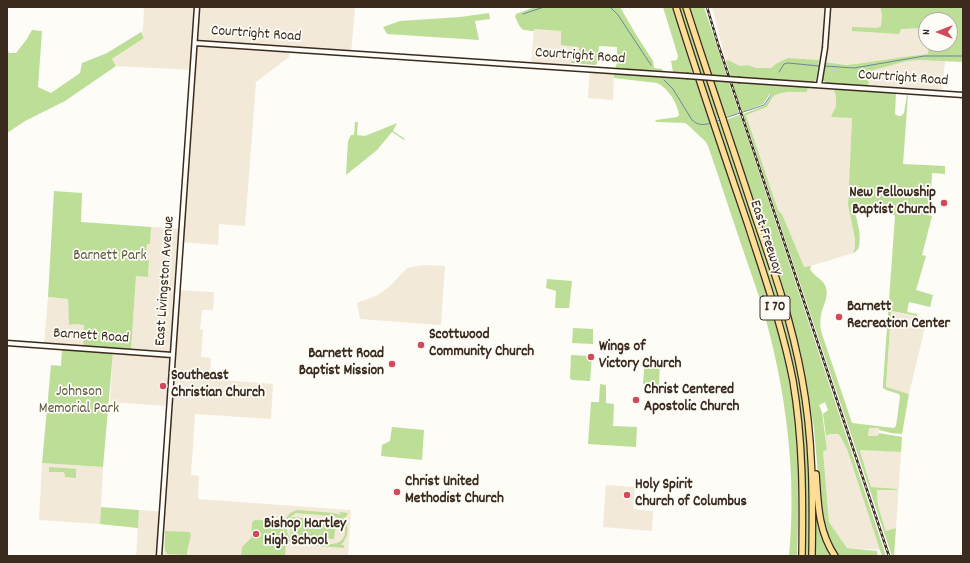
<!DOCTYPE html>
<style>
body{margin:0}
#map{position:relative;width:970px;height:563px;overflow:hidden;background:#fdfcf7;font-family:Dekko,sans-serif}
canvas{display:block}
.frame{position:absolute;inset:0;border:8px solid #3b2a1e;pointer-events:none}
.north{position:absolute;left:918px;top:12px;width:40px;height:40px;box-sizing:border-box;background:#fdfcf7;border:1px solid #afa8a0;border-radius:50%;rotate:270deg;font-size:11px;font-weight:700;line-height:16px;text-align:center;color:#3b2a1e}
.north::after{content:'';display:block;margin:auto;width:14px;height:18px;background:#d1495b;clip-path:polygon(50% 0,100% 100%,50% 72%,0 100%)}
</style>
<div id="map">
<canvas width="970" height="563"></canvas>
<div class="frame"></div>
<div class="north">N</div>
</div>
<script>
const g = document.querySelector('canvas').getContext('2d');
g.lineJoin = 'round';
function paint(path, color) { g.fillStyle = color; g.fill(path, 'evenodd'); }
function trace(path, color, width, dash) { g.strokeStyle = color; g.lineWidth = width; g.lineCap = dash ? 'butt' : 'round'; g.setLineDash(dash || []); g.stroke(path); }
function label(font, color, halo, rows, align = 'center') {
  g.font = font + ' Dekko,sans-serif'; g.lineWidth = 3.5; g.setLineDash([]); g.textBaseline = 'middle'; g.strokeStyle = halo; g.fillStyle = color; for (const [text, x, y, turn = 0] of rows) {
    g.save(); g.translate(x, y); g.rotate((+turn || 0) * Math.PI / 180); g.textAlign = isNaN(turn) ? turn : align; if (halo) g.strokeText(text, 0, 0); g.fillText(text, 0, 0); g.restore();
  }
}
const built = new Path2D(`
 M144 7H355L351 53 290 49 289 57 256 82 245 226 219 224 218 245 181 242 177 290 214 292 213 310H202L200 329 203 330 201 357 211 358 210 379 273 384 271 419 195 414 191 475 199 476 198 499 351 510 348 556H180L162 555 159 556H136L139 510 165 512 166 497 163 496 168 406 110 402 113 352 114 349H131L136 276 148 277 149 260H145L147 243H150L151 227 182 229 193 70 116 66 112 59 144 38 141 32 143 31Z
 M712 7H880L882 14 881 26 877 28 852 27 901 29 926 28V44H929L928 54 903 57 856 64 845 65 819 60 788 58 777 63 771 68H756L748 65 740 66 728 60 726 61Z
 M534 29 562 31 579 47 578 61H571V68L531 65Z
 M919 60 945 61 942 92 868 87 869 71 907 61Z
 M590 69 614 71 613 100 588 98Z
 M808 87 833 88 836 96V106L833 113 852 118 848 205 855 239V248L853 253 804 268 782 214 778 210 746 114 767 107 773 97 777 94 796 92H807Z
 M423 265 445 266 441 325 360 319 357 303 378 295 391 285 407 268Z
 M48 297 68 299 69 325 74 324 84 325 83 350 44 346Z
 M892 311 927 319 909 394 886 388 891 312Z
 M869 428H879L878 436H868Z
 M830 434H838L840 436 847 449 881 550 847 548 829 522 823 450H827L825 437Z
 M861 449 901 452 896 528 886 531 878 506 877 489 897 490 871 487 860 451Z
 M42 463 103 467 100 524 39 520Z
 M606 485 635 487 633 509 653 511 652 531 603 527Z`);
const green = new Path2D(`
 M535 7H620L635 33 653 61 654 68 662 69 663 72 615 69 617 63V47L599 46 597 64 595 65 571 63V61H578L579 47 561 45V31L534 29V31C520 31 520 28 515 16L516 14Z
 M663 7H672L693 74 673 72 671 61 677 60 678 56Z
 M679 7H683L719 119 717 120Z
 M690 7H704L739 113 726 117Z
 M880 7H963V62L919 60 907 61 870 71 868 87 827 84 823 80 826 62 845 65 856 64 903 57 928 54 929 44H950V20H926V28L901 29 899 34 852 31V27L877 28 881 26 882 14Z
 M489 13 490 19 475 21 479 40 387 34 383 27 400 21 460 17Z
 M32 30 42 31 38 87 51 93 80 73 82 63 107 53 141 32 144 38 112 59 116 66 65 101 25 121 7 133V49L9 53H16L27 39Z
 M788 58 819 60 816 80 813 82H807L731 77 726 61 728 60 740 66 748 65 756 68H771L777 63Z
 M614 73 695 79C712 128 728 178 745 228 765 286 784 344 793 405 800 455 799 506 797 556H789C797 476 786 390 764 313 757 289 748 265 740 241 729 209 719 177 708 146L706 142 688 125 685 123 657 122 655 121 656 120 677 117 679 115C677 102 668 88 657 83L614 78Z
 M732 82 808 87 807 92C799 92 780 91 774 96 771 99 769 104 767 107L746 115 778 210 782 214 804 267 811 266 810 269C814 277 824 279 826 288 829 298 822 306 821 315 820 321 820 326 821 331L852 423 894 428 896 426 900 397 899 394 886 390 883 388V384L895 216 892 213 888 211 856 208 854 209C857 220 866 249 853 253L855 248V239L848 205 852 118 831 117 836 106V96L833 88 896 92 895 114 898 116H901L904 113 907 95H908L903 164 945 166V174L932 173 931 191 935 192 928 215 932 216 922 255 926 256 916 290 933 295 930 307 909 302 907 312 917 314V316L892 311 891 312 886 387 909 394 902 434 891 433 879 430V428H869L868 436H878L879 433 902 437 901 452 861 450 860 451 871 487 897 489V490H877L878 506 886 531 896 528 894 556H892L743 114 764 106 772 95 770 94 763 104 742 112Z
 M740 115 886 556H882L847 449 840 436 838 434H830L826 436 823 414 828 410 825 402 819 405 822 412 827 450 823 451 829 522 847 548 877 551 878 556H837L830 545 822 522 814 428 801 353 780 279 727 119Z
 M720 121C734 158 745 195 758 233 777 290 795 348 803 408 810 457 810 506 809 556H805C807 492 806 429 793 365 785 326 772 287 759 249 745 206 731 164 717 122Z
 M355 122H358L357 135 365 136 397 123 393 131 405 139 404 140 392 132 377 150 346 175 348 141 351 135H354Z
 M54 191 82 193 81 222 151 227 150 244H147L145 260H149L148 277 136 276 131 350 83 347 84 325 74 324 69 325 68 299 48 297Z
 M547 279 572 281 569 308H555L556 291 546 288Z
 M573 328 593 329V344L572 343Z
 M62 349 113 352 103 467 42 463 51 365 61 366Z
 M571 355 592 356 590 381 572 380 570 378Z
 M645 357 660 359 659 386 643 384Z
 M600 384 606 385V403L614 404 613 426 637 427 636 447 588 444 591 402H599Z
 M392 427 424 430 422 460 381 456 382 445 390 441Z
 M49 467 76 469V478L65 477V474L63 472H49Z
 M101 507 139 510 138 528 100 524Z
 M298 510 334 513 341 515 339 512 348 513 345 518 342 516C350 524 349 537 341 545H344V548L295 544C279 539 280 513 298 510ZM296 513 333 516C347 519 350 538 337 543 330 546 301 543 293 540L291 538 293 517H291L290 537C285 532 286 524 289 518Z
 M816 515 822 536 833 556H815Z
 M293 517 336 521 334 539 292 536Z
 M255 520 281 521 283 523V534L286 540 285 556 241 555 242 547 251 538 252 522Z
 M165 531 189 532 191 534C190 542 187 547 187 555L167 554 165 551Z`);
const stream = new Path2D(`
 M610 7 618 15 651 65
 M523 14 544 7
 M825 66 854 68 924 56H963
 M779 72 784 64 788 63 819 66
 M664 80 673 89 692 120C699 126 704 125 712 123
 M725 118 764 105 771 95
 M715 122 722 119`);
const secondary = new Path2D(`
 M195 43 687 76
 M740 80 963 95
 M819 85 825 48 828 7
 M7 343 172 355
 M159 556 197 7`);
const highway = new Path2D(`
 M676 7C699 81 724 154 749 228 765 278 783 329 793 381 803 440 803 497 802 556
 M686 7C708 76 732 145 754 213 773 268 792 322 802 379 813 438 813 496 812 556
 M816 474C818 503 818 531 835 556`);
const rail = new Path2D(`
 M707 7 718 44 889 556`);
const secondaryBridge = new Path2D(`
 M687 76 740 80`);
const markers = [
 [944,203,4,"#d1495b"],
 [839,317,4,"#d1495b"],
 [421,345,4,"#d1495b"],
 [591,357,4,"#d1495b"],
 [392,364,4,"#d1495b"],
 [163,386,4,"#d1495b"],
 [636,400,4,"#d1495b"],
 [397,492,4,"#d1495b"],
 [627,495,4,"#d1495b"],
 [256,534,4,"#d1495b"]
];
const shields = [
 [775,308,30]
];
const shieldNames = [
 ["I 70",775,308]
];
const streetNames = [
 ["Courtright Road",256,35,4],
 ["Courtright Road",580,57,4],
 ["Courtright Road",903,79,4],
 ["East Freeway",765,238,72],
 ["East Livingston Avenue",166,281,-86],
 ["Barnett Road",91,337,4]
];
const poiNames = [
 ["New Fellowship",936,194,"right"],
 ["Baptist Church",936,211,"right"],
 ["Barnett",847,308],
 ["Recreation Center",847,325],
 ["Scottwood",429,336],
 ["Community Church",429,353],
 ["Wings of",599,348],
 ["Victory Church",599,365],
 ["Barnett Road",384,355,"right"],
 ["Baptist Mission",384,372,"right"],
 ["Southeast",171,377],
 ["Christian Church",171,394],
 ["Christ Centered",644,391],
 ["Apostolic Church",644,408],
 ["Christ United",405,483],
 ["Methodist Church",405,500],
 ["Holy Spirit",635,486],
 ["Church of Columbus",635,503],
 ["Bishop Hartley",264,525],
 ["High School",264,542]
];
const parkNames = [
 ["Barnett Park",110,257],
 ["Johnson",79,393],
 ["Memorial Park",79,410]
];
paint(built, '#f2e9d8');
paint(green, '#bcde97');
trace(stream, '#6e859a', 1);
trace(secondary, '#3b2a1e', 7);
trace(highway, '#3b2a1e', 8);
trace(secondary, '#fdfcf7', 4);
trace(highway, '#fcde96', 5.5);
trace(rail, '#3b2a1e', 2.5);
trace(rail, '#fdfcf7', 1, [3]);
trace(secondaryBridge, '#3b2a1e', 7, []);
trace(secondaryBridge, '#fdfcf7', 4);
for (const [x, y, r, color] of markers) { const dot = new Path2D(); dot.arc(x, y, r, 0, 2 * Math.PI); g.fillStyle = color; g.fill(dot); trace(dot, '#fdfcf7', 1.5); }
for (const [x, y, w] of shields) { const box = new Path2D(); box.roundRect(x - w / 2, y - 12, w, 24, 3); g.fillStyle = '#fdfcf7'; g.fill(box); trace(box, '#3b2a1e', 1); }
label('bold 14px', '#3b2a1e', null, shieldNames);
label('15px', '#3b2a1e', '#fdfcf7', streetNames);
label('bold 15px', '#3b2a1e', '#fdfcf7', poiNames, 'left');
label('15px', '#5b573c', '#fdfcf7', parkNames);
</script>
